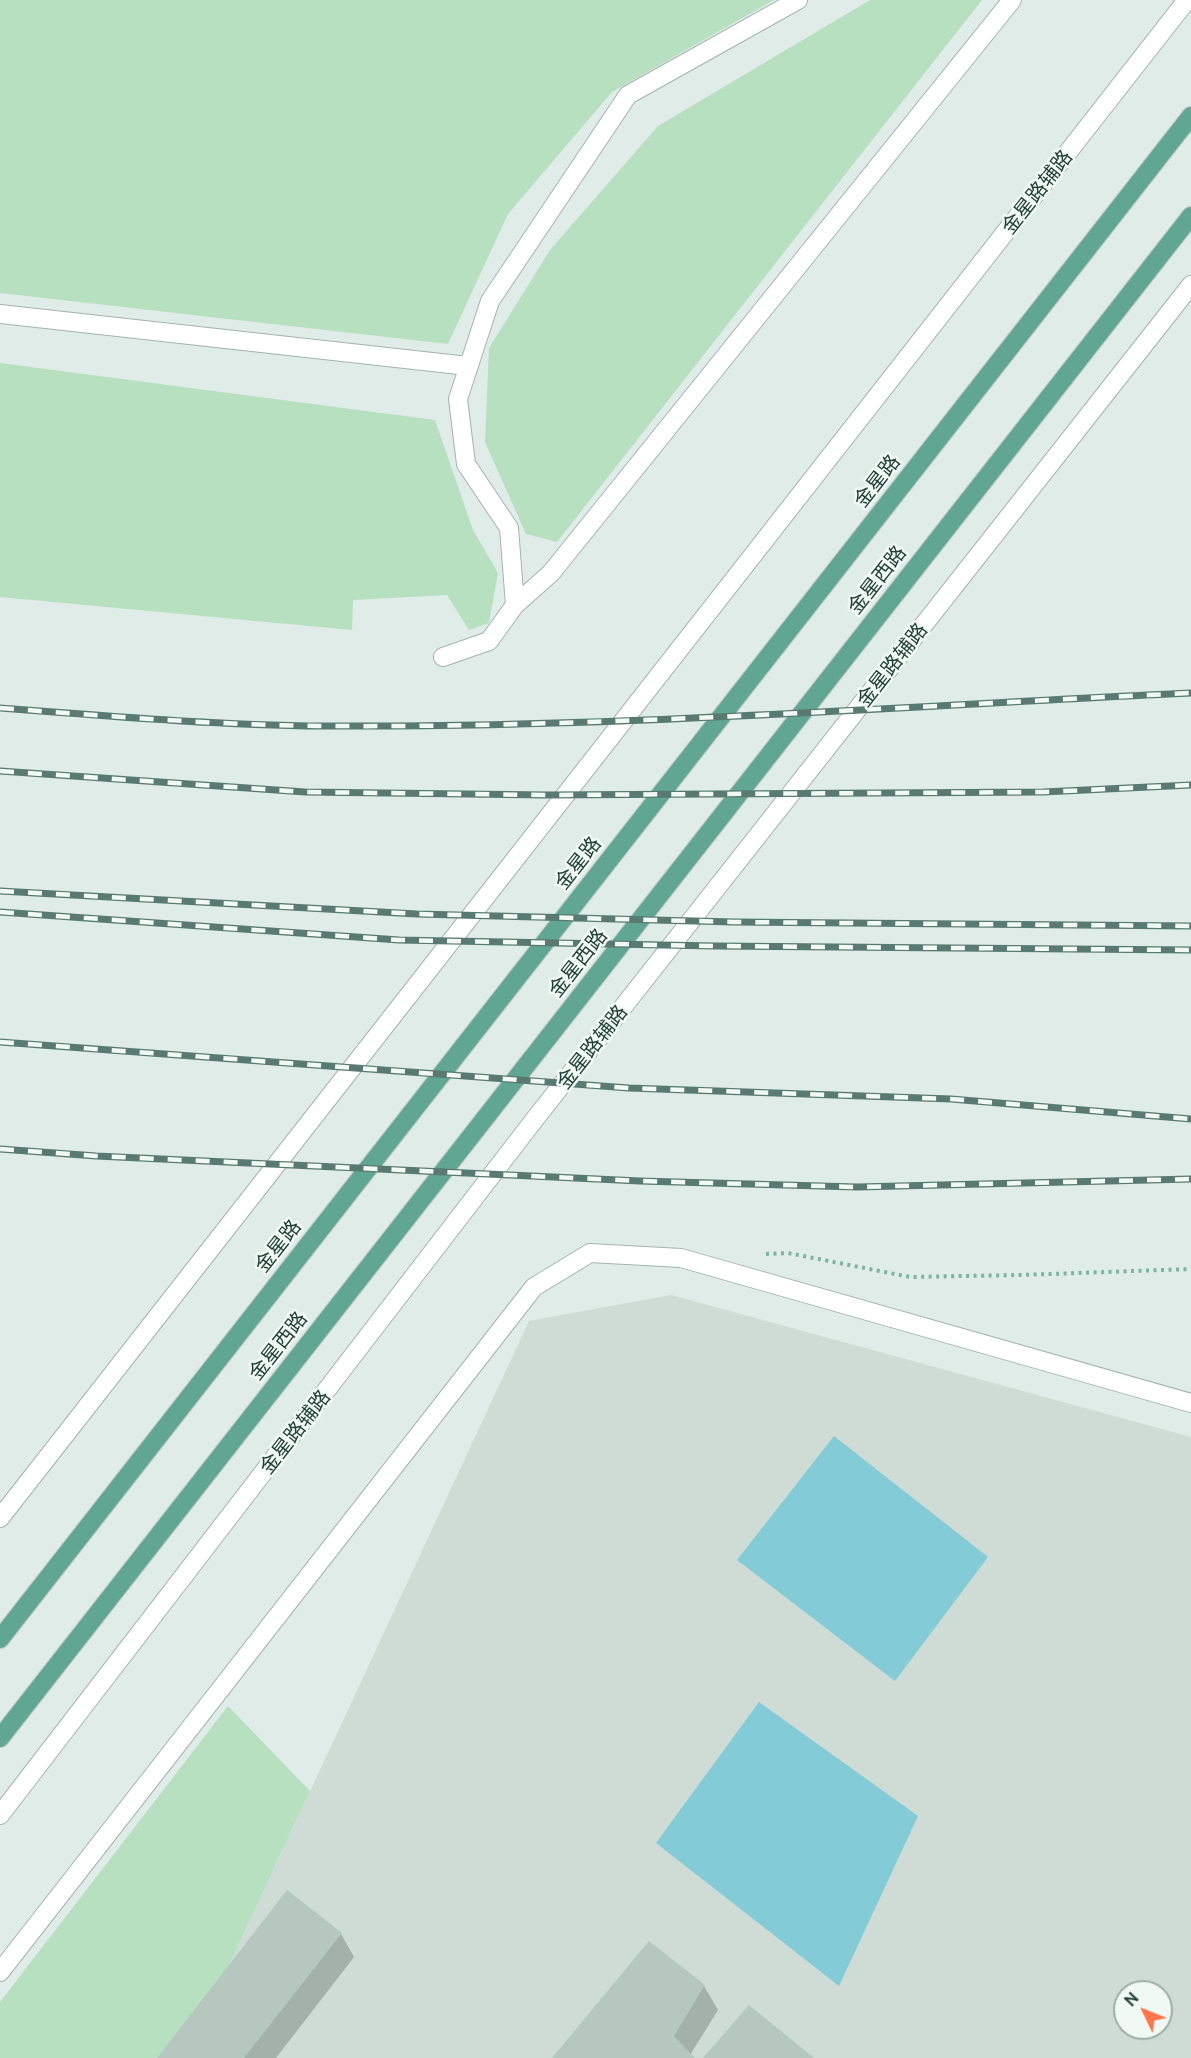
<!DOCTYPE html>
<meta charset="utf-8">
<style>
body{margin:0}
#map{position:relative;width:1191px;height:2058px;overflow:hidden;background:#e0ece7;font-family:Ubuntu,sans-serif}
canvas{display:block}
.north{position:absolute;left:1113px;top:1980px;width:60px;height:60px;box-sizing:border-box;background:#f1f9f5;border:2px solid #9daea8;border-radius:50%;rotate:313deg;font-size:16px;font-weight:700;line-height:24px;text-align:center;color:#1f3e35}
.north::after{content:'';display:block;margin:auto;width:21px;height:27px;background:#fe744c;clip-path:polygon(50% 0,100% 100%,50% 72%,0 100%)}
</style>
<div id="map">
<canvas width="1191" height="2058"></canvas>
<div class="north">N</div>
</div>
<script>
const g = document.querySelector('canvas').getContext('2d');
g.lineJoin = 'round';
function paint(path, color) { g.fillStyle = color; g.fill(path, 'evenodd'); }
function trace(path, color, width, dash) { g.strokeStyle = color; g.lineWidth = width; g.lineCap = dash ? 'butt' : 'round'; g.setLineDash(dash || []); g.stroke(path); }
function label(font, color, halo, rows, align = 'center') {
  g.font = font + ' Ubuntu,"Noto Sans SC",sans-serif'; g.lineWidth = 5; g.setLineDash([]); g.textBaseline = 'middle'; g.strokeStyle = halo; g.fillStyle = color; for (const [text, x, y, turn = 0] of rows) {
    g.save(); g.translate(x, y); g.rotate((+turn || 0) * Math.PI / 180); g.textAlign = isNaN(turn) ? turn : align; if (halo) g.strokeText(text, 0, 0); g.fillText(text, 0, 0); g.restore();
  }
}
const built = new Path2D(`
 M671 1295 1191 1437V2058H186L529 1321ZM1125 1992H1161V2028H1125Z`);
const green = new Path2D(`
 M0 0H774L612 92 508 214 448 344 0 293Z
 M870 0H982L557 542 526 534 485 442 489 348 550 250 658 126Z
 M0 363 435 420 473 530 498 573 489 623 469 630 447 595 353 600 352 630 0 597Z
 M228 1706 310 1791 186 2058H0V2002Z`);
const water = new Path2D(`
 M834 1436 988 1557 895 1681 737 1560Z
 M759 1702 918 1816 839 1986 656 1843Z`);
const shadow = new Path2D(`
 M341 1934 354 1957 276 2058H158Z
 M704 1986 718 2010 690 2055 693 2058H554Z`);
const building = new Path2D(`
 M287 1890 342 1933 244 2058H157Z
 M649 1941 705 1985 674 2036 695 2058H552Z
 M749 2005 814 2058H703Z`);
const path = new Path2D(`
 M766 1254 788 1253 910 1277 1021 1275 1191 1269`);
const minor = new Path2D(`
 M0 314 468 366
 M515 605 551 573 1012 0
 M443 657 489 641 515 605 509 528 466 464 458 399 490 301 628 95 798 0
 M0 1972 534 1287 590 1253 681 1258 1191 1403`);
const tertiary = new Path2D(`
 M0 1518 1187 0
 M0 1815 531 1124 1191 285`);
const primary = new Path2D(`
 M0 1639 1191 116
 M0 1738 1191 216`);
const rail = new Path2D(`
 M0 708C107 716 215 725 323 726 612 728 902 706 1191 693
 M0 771 305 792 547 795 1043 792 1191 785
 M0 891 417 914 734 922 1191 926
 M0 912 399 940 715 946 1191 950
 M0 1042 629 1088 951 1099 1191 1119
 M0 1149 96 1156 640 1181 857 1187 1191 1179`);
const streetNames = [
 ["金星路辅路",1037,192,-52],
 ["金星路",877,481,-52],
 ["金星西路",877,580,-52],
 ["金星路辅路",892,665,-52],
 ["金星路",578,863,-52],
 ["金星西路",578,963,-52],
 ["金星路辅路",592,1047,-52],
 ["金星路",278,1246,-52],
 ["金星西路",278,1346,-52],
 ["金星路辅路",295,1432,-52]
];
paint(built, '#cedcd5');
paint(green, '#b7e0c1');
paint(water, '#83ccd7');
paint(shadow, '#0003');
paint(building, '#b5c7bf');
trace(minor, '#a2b4ae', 20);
trace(tertiary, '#a2b4ae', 20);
trace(primary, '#c0c9c6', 20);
trace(path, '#7eb3a1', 4, [3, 4.5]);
trace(minor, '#fff', 18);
trace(tertiary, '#fff', 18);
trace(primary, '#61a692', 18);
trace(rail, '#597a70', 7);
trace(rail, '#f1f9f5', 4.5, [14]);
label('20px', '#1f3e35', '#f1f9f5', streetNames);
</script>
